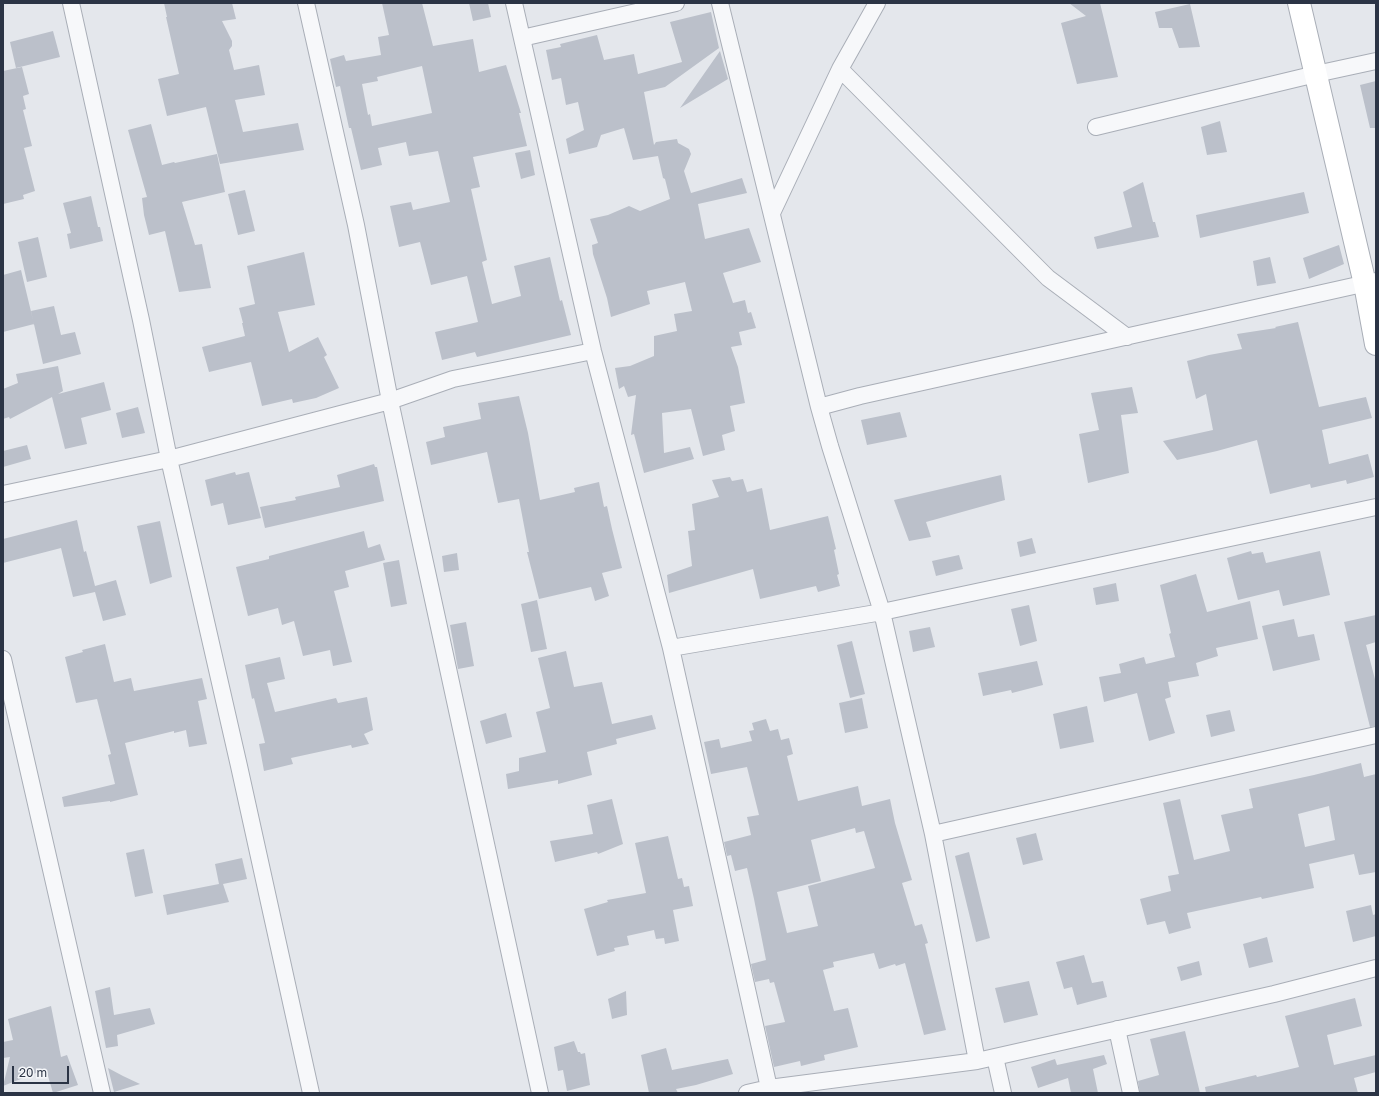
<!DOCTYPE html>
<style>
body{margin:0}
#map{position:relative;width:1379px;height:1096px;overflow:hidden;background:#e4e7ec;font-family:"Golos Text",sans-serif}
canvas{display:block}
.frame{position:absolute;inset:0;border:4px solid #2b3445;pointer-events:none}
.scale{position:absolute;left:12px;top:1066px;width:57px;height:18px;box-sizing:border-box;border:2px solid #2b3445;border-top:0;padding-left:5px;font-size:12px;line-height:14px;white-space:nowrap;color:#2b3445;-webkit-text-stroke:3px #f4f6f9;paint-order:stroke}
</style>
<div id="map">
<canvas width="1379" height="1096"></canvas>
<div class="frame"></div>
<div class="scale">20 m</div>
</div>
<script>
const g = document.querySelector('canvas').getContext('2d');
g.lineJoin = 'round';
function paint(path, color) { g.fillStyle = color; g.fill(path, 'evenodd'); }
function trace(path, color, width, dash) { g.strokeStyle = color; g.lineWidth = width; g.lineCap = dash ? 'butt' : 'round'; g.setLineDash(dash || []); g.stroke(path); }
const building = new Path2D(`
 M164 3H232L236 19 222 21 232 41V46L229 50 234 70 259 65 265 95 235 100 243 132 298 123 304 150 220 164 206 107 167 116 158 79 179 74 166 17H167Z
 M382 3H422L433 46 473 39 479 72 506 65 521 113H519L527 146 473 157 480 187 471 189 487 260 482 262 492 304 521 296 514 266 550 257 560 301 562 300 571 335 477 357 475 352 442 360 435 332 478 322 467 276 431 285 420 242 399 247 390 206 411 202 413 210 450 202 438 151 409 156 406 142 378 148 382 165 361 170 351 128H349L340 86 336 87 330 59 344 55 346 61 381 55 378 37 389 35ZM422 66 432 113 372 126 370 114 368 115 362 84 378 81 377 77Z
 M469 3H488L491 17 473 21Z
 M1069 3H1100L1118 77 1077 84 1061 23 1086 16Z
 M1190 4 1200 47 1179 48 1172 28H1159L1155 12Z
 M711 12 719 48 665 87 644 92 654 145 656 142 677 139 678 143 689 149 691 154 684 171 691 193 742 178 747 193 698 204 705 239 749 228 761 262 723 273 733 303 745 300 748 313 751 312 756 328 739 332 742 345 731 347 738 367 745 403 730 406 735 431 722 435 725 450 703 456 691 409 662 413 664 453 690 447 694 459 644 473 634 434 631 435 636 395 628 397 624 386 619 389 615 368 630 366 654 356V336L677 331 674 314 692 311 685 282 647 291 650 304 611 317 607 298 593 254 592 245 598 243 590 219 608 215 629 206 640 211 670 199 665 179 663 178 658 156 633 160 624 128 601 135 597 147 569 154 566 139 584 130 578 102 566 105 561 78 552 80 546 50 561 47 560 44 597 35 604 60 634 54 638 74 682 62 670 22Z
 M53 31 60 57 16 68 10 42Z
 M720 51 728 79 680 108Z
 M22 67 29 94 23 96 26 109 23 110 32 146 24 148 35 191 23 195 24 199 3 204V71Z
 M1376 81V128H1370L1360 85Z
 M1220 121 1227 152 1207 155 1201 127Z
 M151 124 162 165 174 162 175 163 217 154 225 192 182 202 195 245 202 244 211 288 179 292 165 231 149 235 144 215 142 198 147 197 128 130Z
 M530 150 535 175 521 179 515 153Z
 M1143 182 1153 222H1155L1159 237 1097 249 1094 237 1132 227 1123 192Z
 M245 190 255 231 238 235 228 194Z
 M1304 192 1309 213 1200 238 1196 215Z
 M91 196 98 227H100L103 241 70 249 67 234 71 233 63 203Z
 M38 237 47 277 27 282 18 242Z
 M1339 245 1344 264 1309 279 1303 258Z
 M304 252 315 305 278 312 289 352 318 337 327 355 324 357 339 388 316 398 293 403 292 399 262 406 251 362 209 372 202 347 245 336 242 323H243L239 308 255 304 247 266Z
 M1270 257 1276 283 1257 286 1253 261Z
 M21 270 34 324 3 332V275Z
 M54 306 61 335 75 332 81 354 43 364 31 311Z
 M1298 322 1319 407 1366 397 1372 418 1322 430 1329 464 1368 454 1374 477 1347 484 1346 480 1311 488 1310 484 1270 494 1257 440 1217 451 1177 460 1163 441 1213 430 1206 394 1196 399 1187 361 1209 355 1242 349 1237 334 1276 328 1275 327Z
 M58 366 63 391 58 394 104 382 111 410 81 418 87 444 65 449 52 397 10 419 9 417 3 419V389L18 383 16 374Z
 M1132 387 1138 413 1121 415 1129 473 1088 483 1079 434 1099 430 1091 393Z
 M519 396 528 433 540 500 575 492 574 488 599 482 604 507 607 506 612 529 622 568 602 573 609 596 595 601 591 587 539 599 527 552H529L519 499 498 503 487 452 431 465 426 442 445 437 443 427 481 419 478 403Z
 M138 407 145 433 122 438 116 413Z
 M900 412 907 437 867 445 861 420Z
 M27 445 31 459 3 467V451Z
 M374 464 375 467H377L384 501 265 528 260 507 296 500 295 497 340 487 337 475Z
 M235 472 236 475 249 472 261 518 228 525 223 503 211 506 205 480Z
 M1001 475 1005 500 926 522 931 537 909 541 894 500Z
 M730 477 732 481 743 479 747 492 762 488 770 530 828 516 836 549 834 550 839 574 837 575 840 586 818 592 816 586 760 599 753 569 669 593 667 575 692 566 688 531 695 530 692 504 719 497 712 480Z
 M77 520 84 552 86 551 95 586 116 580 126 615 103 621 95 592 73 597 61 548 3 563V539Z
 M160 521 172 577 150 584 137 526Z
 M364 531 368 548 380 544 385 560 345 571 349 587 334 591 352 662 333 666 330 650 303 656 294 621 282 625 278 608 248 616 236 567 269 559V556Z
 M1032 538 1036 553 1020 557 1017 542Z
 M1251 551 1252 554 1263 552 1266 563 1320 551 1330 595 1283 606 1279 590 1238 600 1227 558Z
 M457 553 459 570 444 572 442 556Z
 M959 555 963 569 936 576 932 561Z
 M399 560 407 604 391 607 383 563Z
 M1196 574 1207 612 1250 601 1258 639 1216 648 1218 656 1196 663 1199 676 1168 682 1171 697 1165 699 1175 733 1149 741 1137 693 1104 702 1099 677 1121 673 1119 664 1144 657 1146 664 1175 657 1169 634 1171 633 1160 585Z
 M1116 583 1119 601 1096 605 1093 588Z
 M537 600 547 649 531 652 521 604Z
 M1029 605 1037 641 1020 646 1011 609Z
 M1376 615V642L1366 645 1376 683V726L1370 727 1344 622Z
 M1294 619 1298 637 1314 634 1320 660 1273 671 1262 626Z
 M466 622 474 666 458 669 450 625Z
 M930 627 935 647 913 652 909 631Z
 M852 641 865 694 850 698 837 645Z
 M105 644 114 682 131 678 134 691 202 678 207 699 198 701 207 744 189 747 186 730 174 733V731L125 743 138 795 110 802V801L64 807 62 797 115 784 108 755 111 754 97 699 76 703 65 657 83 652 82 650Z
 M566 651 574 687 602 682 612 724 652 715 656 729 616 739 617 744 587 752 592 775 558 784V780L508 789 506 774 519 771V758L546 752 536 712 550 708 538 658Z
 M280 657 285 679 267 683 275 712 336 698 338 703 367 697 373 730 364 734 369 744 352 748 351 745 291 758 293 764 264 771 259 744 265 743 254 698 252 699 245 665Z
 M1037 661 1043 685 1012 693 1011 690 983 696 978 673Z
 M862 698 868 728 845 733 839 703Z
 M1087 706 1094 742 1060 749 1053 714Z
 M1230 710 1235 731 1211 737 1206 715Z
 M506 713 512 737 486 744 480 721Z
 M766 719 770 731 778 729 781 740 789 738 793 754 787 756 798 801 858 786 862 806 890 799 895 823 912 880 902 883 915 926 922 924 928 943 925 944 946 1030 924 1035 905 963 896 966 895 964 879 969 874 953 833 962 834 967 823 970 834 1011 848 1008 858 1047 824 1055 825 1060 801 1066 800 1061 774 1067 765 1026 785 1022 774 982 770 983 769 979 755 982 751 964 766 960 754 899 747 868 735 871 731 855 727 856 724 842 751 835 747 817 759 815 747 767 711 774 704 742 719 739 721 748 752 741 749 731 754 730 752 723ZM855 828 856 833 864 831 875 868 808 886 818 926 787 933 777 892 821 881 811 840Z
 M1361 763 1364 777 1376 774V872L1359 875 1354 854 1309 864 1314 888 1262 899 1261 897 1187 913 1191 928 1169 934 1165 921 1147 925 1140 899 1171 891 1168 876 1179 874 1163 803 1180 799 1194 860 1230 851 1221 815 1253 808 1249 789 1314 775ZM1329 806 1335 840 1305 847 1298 814Z
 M612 799 623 844 598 854 597 852 555 862 550 841 593 834 587 805Z
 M1036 833 1043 860 1023 865 1016 838Z
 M668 836 678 879 682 878 684 887 689 886 693 906 673 910 679 941 665 944 664 938 656 939 654 930 627 936 629 945 614 948 615 951 597 956 584 909 608 902 607 900 646 893 635 843Z
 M144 849 153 893 135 897 126 853Z
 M969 852 990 938 976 942 955 856Z
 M242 858 247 879 223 884 229 902 167 915 163 895 219 884 215 864Z
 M1371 905 1373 915 1376 914V936L1353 942 1346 911Z
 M1267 937 1273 962 1249 968 1243 944Z
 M1084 955 1092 983 1103 981 1107 997 1077 1005 1072 987 1064 989 1056 962Z
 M1199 961 1202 975 1181 981 1177 967Z
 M1029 981 1038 1015 1004 1023 995 988Z
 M110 987 114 1015 150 1008 155 1024 117 1035 118 1046 106 1048 95 991Z
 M626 991 627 1015 612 1019 608 999Z
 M1355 998 1362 1026 1327 1035 1334 1065 1376 1055V1072L1354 1078 1358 1093H1206L1205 1087 1256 1075 1257 1077 1299 1067 1285 1016Z
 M51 1006 61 1057 67 1055 78 1085 53 1093 46 1069 3 1086 10 1057 3 1058V1042L13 1040 8 1019Z
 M1185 1031 1200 1093H1140L1138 1081 1159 1075 1150 1039Z
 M574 1041 578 1052H580L581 1054 585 1053 590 1085 567 1091 563 1070 558 1071 554 1047Z
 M666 1048 672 1070 728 1059 733 1074 696 1085 676 1089 678 1093H649L641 1055Z
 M1104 1055 1107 1064 1093 1069 1098 1093H1071L1068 1078 1038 1088 1031 1067 1055 1059 1057 1065Z
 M108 1068 123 1076 140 1084 114 1092Z`);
const street = new Path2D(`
 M71 3 141 320 169 459 239 766 311 1093
 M306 3 356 225 390 401 540 1093
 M514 3 593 351 671 648 769 1088
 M720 3 819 407 830 446 882 612 933 834 977 1061
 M522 38 676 3
 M840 69 1048 278 1127 337
 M1096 127 1316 74 1376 61
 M772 213 840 69 877 3
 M819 407 860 396 1376 281
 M3 494 169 459 390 401 453 379 593 351
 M671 648 882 612 1376 507
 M3 659 102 1093
 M933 834 1376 735
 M1117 1029 1131 1093
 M995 1057 1003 1093
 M747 1093 769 1088 977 1061 1274 994 1376 968`);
const secondary = new Path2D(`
 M1299 3 1365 284 1376 344`);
paint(building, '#bbc0ca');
trace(street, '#a9aeb7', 18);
trace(secondary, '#a9aeb7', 24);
trace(street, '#f7f8fa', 16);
trace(secondary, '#fff', 22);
</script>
